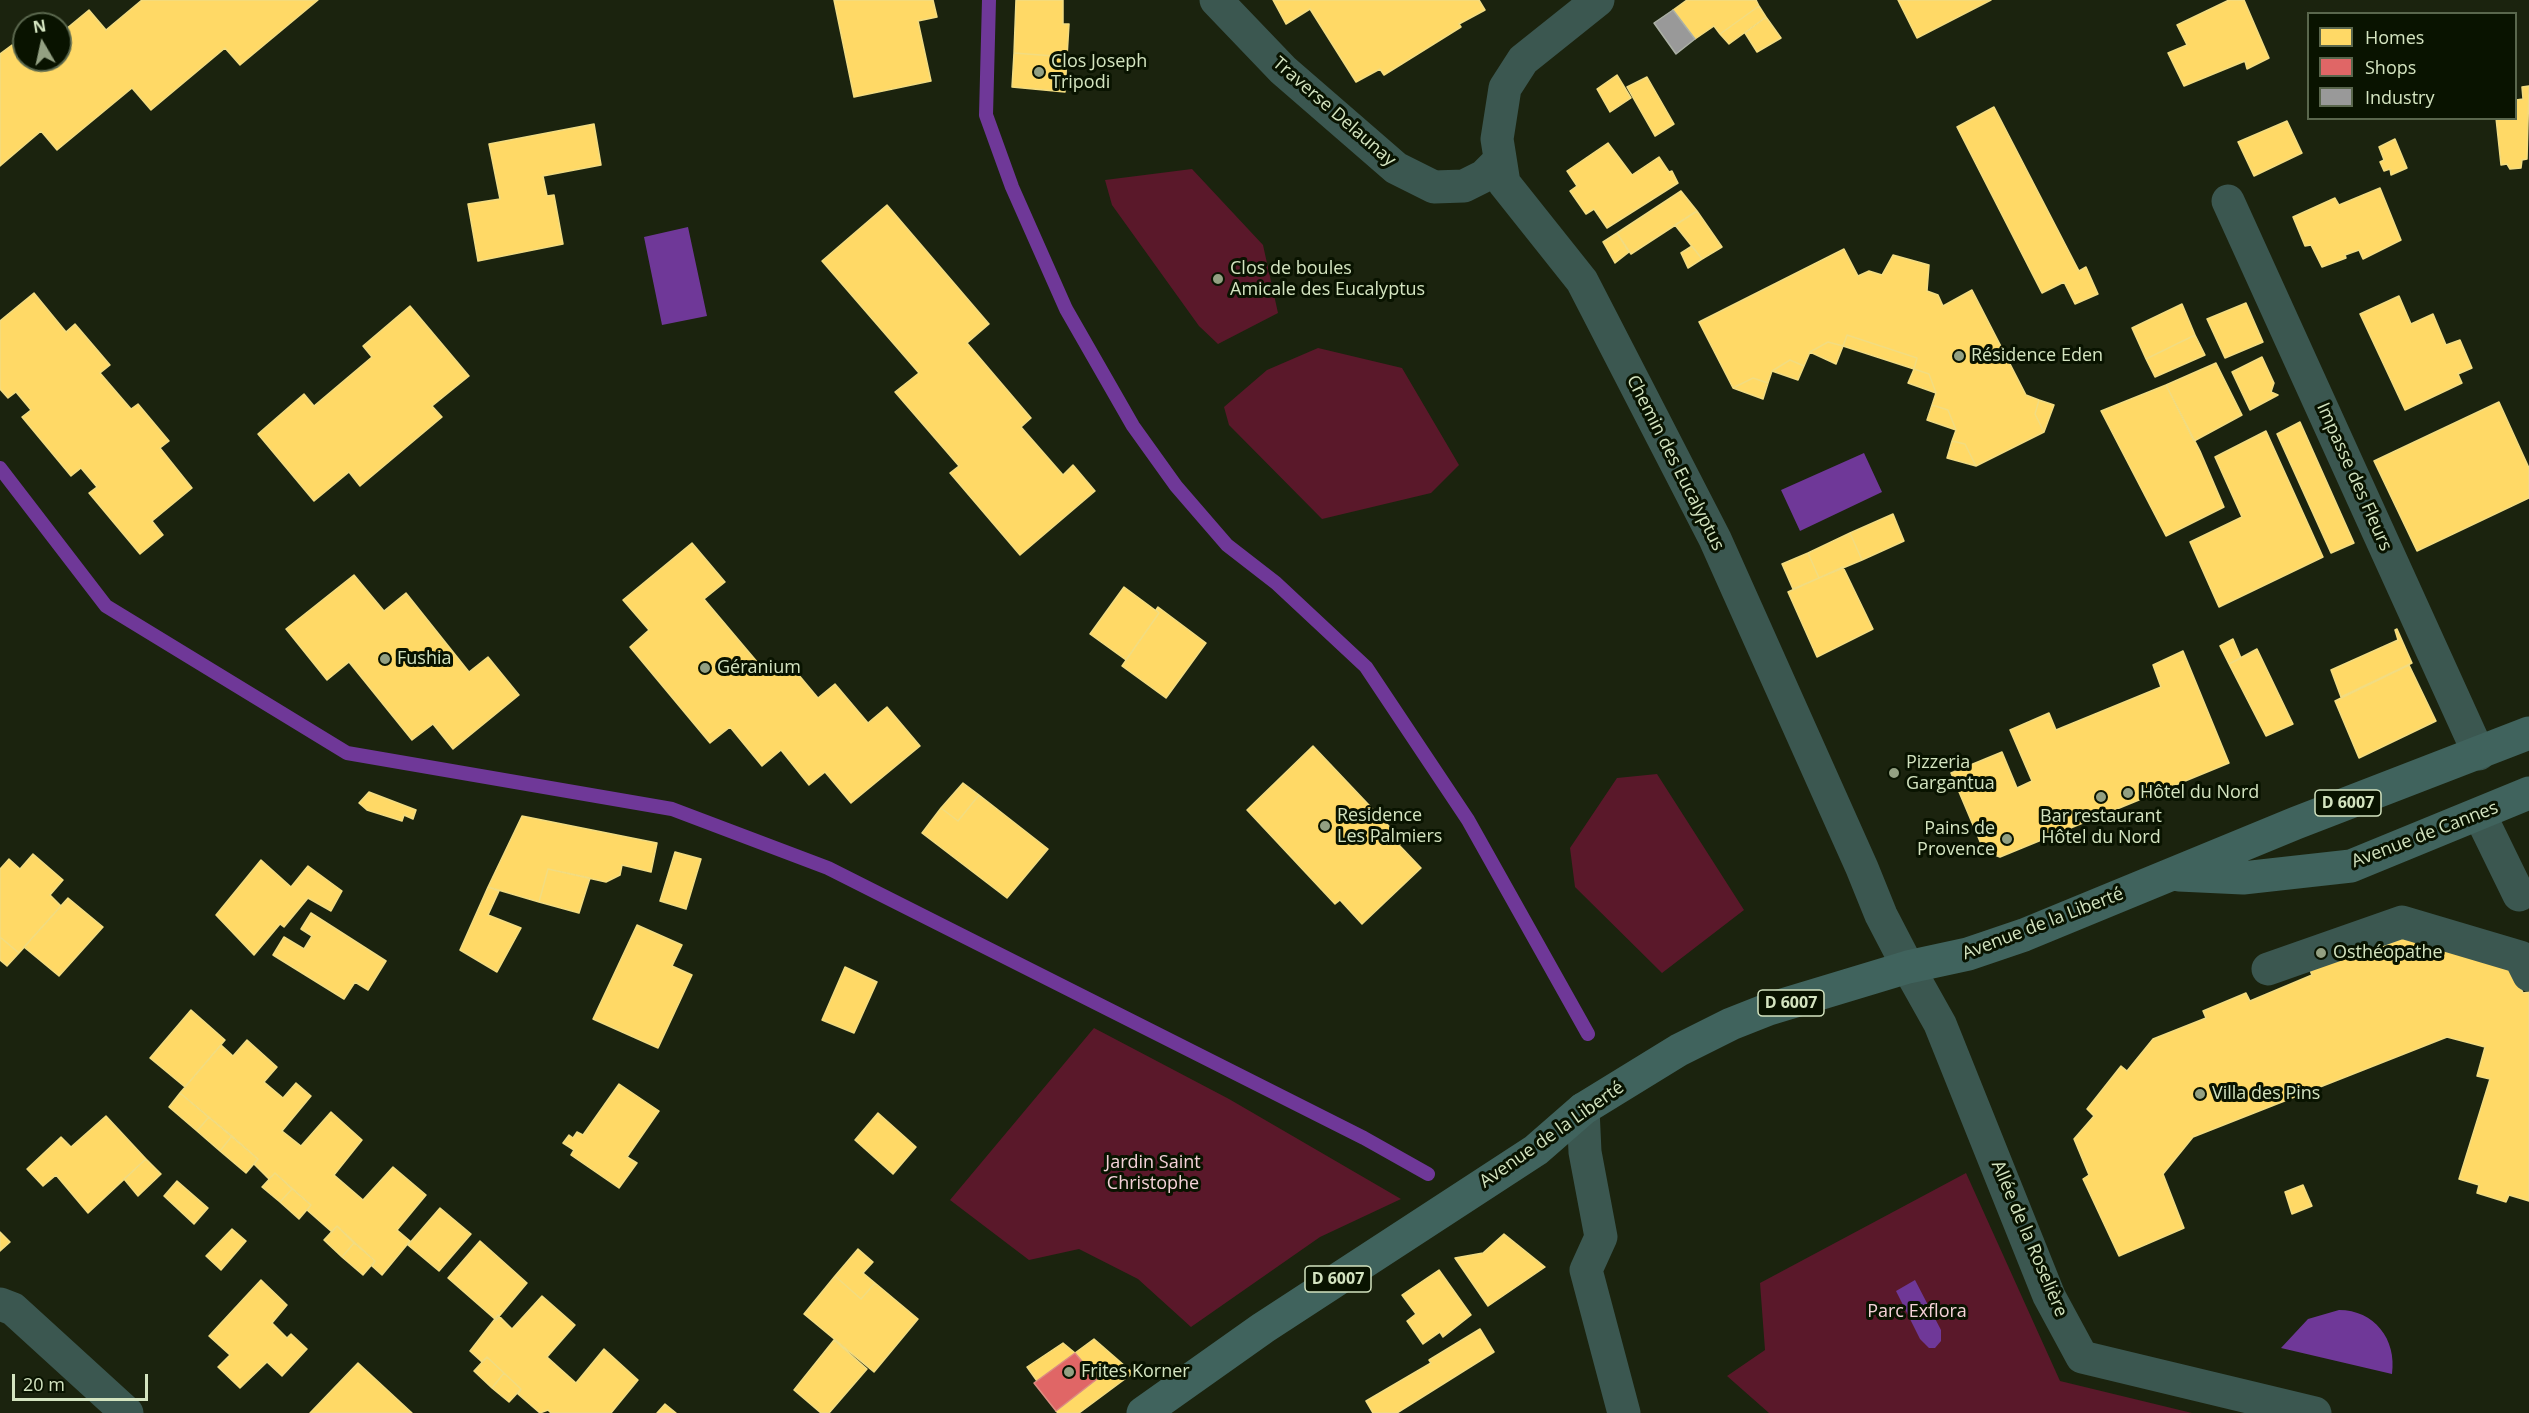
<!DOCTYPE html>
<meta charset="utf-8">
<style>
body{margin:0}
#map{position:relative;width:2529px;height:1413px;overflow:hidden;background:#1b230e;font-family:"Open Sans",sans-serif}
canvas{display:block}
.legend{position:absolute;left:2307px;top:12px;width:210px;height:108px;box-sizing:border-box;background:#091300;border:2px solid #5a674d;margin:0;padding:8px 10px;list-style:none;font-size:18px;color:#d4e4c0}
.legend li{display:flex;align-items:center;gap:12px;height:30px}
.legend b{width:30px;border:2px solid #5a674d}
.north{position:absolute;left:12px;top:12px;width:60px;height:60px;box-sizing:border-box;background:#091300;border:2px solid #5a674d;border-radius:50%;rotate:351deg;font-size:16px;font-weight:700;line-height:24px;text-align:center;color:#d4e4c0}
.north::after{content:'';display:block;margin:auto;width:21px;height:27px;background:#93a082;clip-path:polygon(50% 0,100% 100%,50% 72%,0 100%)}
.scale{position:absolute;left:12px;top:1374px;width:136px;height:27px;box-sizing:border-box;border:3px solid #d4e4c0;border-top:0;padding-left:8px;font-size:18px;line-height:21px;white-space:nowrap;color:#d4e4c0;-webkit-text-stroke:4px #091300;paint-order:stroke}
</style>
<div id="map">
<canvas width="2529" height="1413"></canvas>
<ul class="legend">
<li><b style="height:16px;background:#ffd966"></b>Homes</li>
<li><b style="height:16px;background:#e06666"></b>Shops</li>
<li><b style="height:16px;background:#999"></b>Industry</li>
</ul>
<div class="north">N</div>
<div class="scale">20 m</div>
</div>
<script>
const g = document.querySelector('canvas').getContext('2d');
g.lineJoin = 'round';
function paint(path, color) { g.fillStyle = color; g.fill(path, 'evenodd'); }
function trace(path, color, width, dash) { g.strokeStyle = color; g.lineWidth = width; g.lineCap = dash ? 'butt' : 'round'; g.setLineDash(dash || []); g.stroke(path); }
function label(font, color, halo, rows, align = 'center') {
  g.font = font + ' "Open Sans",sans-serif'; g.lineWidth = 6; g.setLineDash([]); g.textBaseline = 'middle'; g.strokeStyle = halo; g.fillStyle = color; for (const [text, x, y, turn = 0] of rows) {
    g.save(); g.translate(x, y); g.rotate((+turn || 0) * Math.PI / 180); g.textAlign = isNaN(turn) ? turn : align; if (halo) g.strokeText(text, 0, 0); g.fillText(text, 0, 0); g.restore();
  }
}
const green = new Path2D(`
 M1192 169 1263 245 1278 313 1218 344 1199 326 1112 205 1105 180Z
 M1318 348 1402 368 1459 465 1431 493 1322 519 1229 425 1224 407 1267 370Z
 M1657 774 1744 910 1662 973 1575 887 1570 848 1617 778Z
 M1094 1028 1229 1099 1401 1199 1320 1237 1191 1327 1138 1279 1079 1249 1029 1260 950 1200Z
 M1966 1173 2060 1381 2192 1413H1769L1727 1376 1765 1350 1760 1283Z`);
const water = new Path2D(`
 M688 227 707 316 662 325 644 237Z
 M1864 453 1882 492 1800 531 1781 490Z
 M1915 1280 1941 1330V1341L1935 1348H1929L1920 1339 1896 1291Z
 M2339 1310C2374 1310 2397 1339 2392 1374L2281 1348 2308 1319Z`);
const homes = new Path2D(`
 M142 0H318L240 65 225 48 151 110 132 88 57 150 41 131 0 166V54L12 45 26 62 29 60H60V34L89 10 106 30Z
 M834 0H933L937 17 918 21 931 81 854 97Z
 M1016 0H1063V24H1069L1067 57 1014 53Z
 M1273 0H1479L1485 10 1459 24 1461 27 1384 75 1380 69 1356 82 1310 9 1286 24Z
 M1687 0H1756L1759 6 1720 34 1714 26 1695 39 1673 10Z
 M1898 0H1991L1917 38Z
 M2229 0H2244L2269 58 2247 69 2245 61 2184 86 2168 53 2187 45 2177 25Z
 M1759 6 1766 17 1729 44 1720 34Z
 M1766 17 1781 38 1757 52 1745 33Z
 M1014 53 1067 57 1065 92 1012 87Z
 M1617 75 1631 98 1610 112 1597 89Z
 M1647 77 1674 124 1655 136 1627 87Z
 M2529 86 2527 159 2522 160 2521 168 2510 169 2507 164 2501 165 2496 118H2516V100L2523 99 2522 87Z
 M1994 107 2079 271 2086 267 2098 294 2075 304 2064 282 2042 293 1957 127Z
 M2287 121 2302 153 2254 176 2238 142Z
 M594 124 601 165 543 176 547 196 554 195 563 244 478 261 468 204 500 199 489 144Z
 M2395 139 2407 168 2391 175 2390 169 2384 171 2380 162 2384 160 2379 147Z
 M1608 143 1632 175 1659 157 1669 172 1672 171 1678 183 1607 228 1594 209 1586 214 1570 191 1577 186 1567 171Z
 M2380 188 2401 240 2363 259 2359 250 2345 255 2346 258 2322 267 2311 245 2305 246 2293 217 2335 198 2339 205Z
 M1681 191 1697 211 1631 254 1617 233Z
 M887 205 989 324 967 343 1031 418 1021 427 1063 475 1073 465 1095 491 1020 555 950 473 959 466 895 392 919 373 822 261Z
 M1697 211 1722 247 1702 259 1675 225Z
 M1617 233 1629 252 1615 263 1603 242Z
 M1692 246 1702 259 1688 268 1681 253Z
 M1844 249 1858 276 1869 271 1882 275 1893 255 1929 265 1927 291 1938 295 1943 306 1972 290 2026 395 2039 400 2035 414 2044 432 1976 466 1965 444 1952 441 1956 430 1948 410 1932 405 1936 393 1929 374 1914 369 1917 358 1847 335 1843 346 1828 342 1810 352 1804 366 1790 360 1772 371 1768 383 1753 378 1733 388 1699 322Z
 M34 293 66 332 75 324 110 365 100 373 131 409 138 404 169 441 160 448 192 488 152 521 163 535 140 554 89 493 97 487 81 468 71 476 22 417 31 410 16 392 8 398 0 389V321Z
 M2399 296 2411 324 2433 314 2446 345 2460 340 2472 368 2458 374 2462 383 2405 410 2360 314Z
 M2246 303 2263 342 2225 358 2207 319Z
 M2182 304 2195 335 2146 359 2132 328Z
 M410 306 469 376 432 406 442 417 360 486 349 472 314 501 258 434 304 394 314 406 372 357 363 346Z
 M1847 335 1917 358 1914 369 1843 346Z
 M2195 335 2205 355 2155 377 2146 359Z
 M1828 342 1843 346 1836 364 1810 352Z
 M2262 357 2274 383 2271 392 2278 395 2250 410 2232 372Z
 M1790 360 1804 366 1798 380 1772 371Z
 M2216 363 2242 415 2194 441 2166 385Z
 M1914 369 1929 374 1936 393 1908 383Z
 M1753 378 1768 383 1763 399 1733 388Z
 M2166 385 2200 451 2224 507 2166 536 2101 411Z
 M2039 400 2054 405 2044 432 2035 414Z
 M2499 402 2529 468V498L2417 551 2374 461Z
 M1932 405 1948 410 1956 430 1927 420Z
 M2300 422 2354 543 2331 553 2277 434Z
 M2266 431 2323 557 2219 607 2190 542 2242 517 2215 457Z
 M1952 441 1965 444 1976 466 1947 458Z
 M1893 514 1904 541 1862 560 1850 533Z
 M1850 533 1862 560 1819 578 1808 553Z
 M692 543 725 582 704 599 769 676 787 661 818 698 835 684 868 723 887 707 920 746 851 803 825 772 809 785 781 750 762 766 730 727 710 743 630 647 649 630 623 600Z
 M1808 553 1819 578 1793 589 1782 564Z
 M1843 567 1873 629 1817 657 1788 592Z
 M354 575 384 611 406 593 469 672 488 657 519 695 453 749 433 724 412 740 349 662 327 680 286 629Z
 M1124 587 1159 613 1126 660 1090 634Z
 M1158 607 1206 643 1166 698 1122 666 1159 613 1156 610Z
 M2397 629 2412 663 2341 697 2331 670 2398 640 2395 630Z
 M2233 639 2241 658 2229 664 2220 646Z
 M2257 649 2293 724 2266 736 2229 664Z
 M2183 651 2229 763 2000 857 1984 851 1951 773 2002 752 2017 788 2032 781 2010 730 2049 713 2056 730 2161 687 2153 665Z
 M2409 665 2436 721 2359 758 2335 701Z
 M1313 746 1403 841 1399 845 1421 868 1362 924 1340 900 1335 904 1247 810Z
 M963 783 979 795 958 821 941 808Z
 M369 792 416 810 413 819 404 815 402 821 367 810 359 803Z
 M979 795 1048 849 1007 898 922 833 941 808 958 821Z
 M522 816 657 843 651 872 622 865 620 875 606 882 548 869 539 902 488 887Z
 M675 852 701 859 686 909 660 901Z
 M33 854 63 880 50 895 61 906 19 953 0 937V869L9 859 20 869Z
 M261 860 291 887 308 866 342 891 331 911 308 898 284 927 280 924 254 955 216 915Z
 M548 869 590 878 579 913 539 902Z
 M488 887 499 891 488 915 521 928 497 972 460 950Z
 M68 898 103 927 59 976 24 947Z
 M311 913 386 961 368 990 355 982 344 999 273 955 284 937 304 949 312 936 301 929Z
 M637 925 682 945 672 966 692 975 658 1048 593 1019Z
 M2411 934 2514 971 2523 993 2529 992V1201L2509 1195 2506 1202 2477 1193 2479 1185 2459 1179 2490 1079 2477 1076 2485 1047 2447 1037 2193 1137 2163 1174 2184 1228 2119 1256 2083 1179 2089 1175 2074 1139 2094 1116 2087 1109 2121 1066 2127 1071 2153 1039 2206 1018 2203 1011 2246 993 2250 1001 2312 975 2309 968 2349 952 2352 960Z
 M0 937 19 953 7 966 0 960Z
 M845 967 877 982 854 1033 822 1020Z
 M191 1010 225 1040 185 1087 150 1058Z
 M247 1040 277 1067 264 1082 283 1098 296 1083 311 1096 282 1131 301 1146 331 1112 362 1140 334 1175 363 1200 393 1167 426 1195 397 1230 410 1241 382 1275 372 1266 375 1261 337 1226 332 1232 307 1210 311 1205 275 1173 269 1179 254 1164 258 1159 180 1093 221 1045 233 1056Z
 M619 1084 659 1111 627 1157 637 1163 619 1188 571 1155 574 1150 563 1143 569 1135 573 1138 577 1132 583 1135Z
 M180 1093 209 1117 197 1131 169 1107Z
 M878 1113 916 1147 893 1174 855 1140Z
 M106 1116 146 1159 88 1213 56 1175 43 1186 27 1169 61 1137 71 1147Z
 M209 1117 232 1136 220 1151 197 1131Z
 M232 1136 258 1159 246 1173 220 1151Z
 M146 1159 161 1174 138 1196 124 1179Z
 M275 1173 292 1189 280 1202 262 1187Z
 M177 1181 208 1208 194 1224 164 1196Z
 M2303 1185 2312 1206 2292 1214 2285 1192Z
 M292 1189 311 1205 299 1219 280 1202Z
 M440 1208 471 1234 439 1271 408 1245Z
 M337 1226 354 1243 342 1257 324 1240Z
 M232 1229 246 1241 221 1270 206 1256Z
 M0 1232 10 1242 0 1251Z
 M1504 1234 1545 1267 1488 1306 1455 1258 1483 1253Z
 M480 1241 527 1283 496 1320 448 1278Z
 M354 1243 375 1261 363 1275 342 1257Z
 M858 1249 873 1262 863 1273 875 1283 861 1299 835 1276Z
 M1439 1270 1471 1315 1443 1337 1440 1332 1423 1344 1407 1321 1416 1314 1402 1295Z
 M835 1276 861 1299 875 1283 918 1319 874 1372 804 1314Z
 M261 1280 287 1305 272 1323 287 1338 291 1334 307 1349 282 1376 267 1362 240 1388 218 1367 230 1355 209 1336Z
 M542 1296 575 1325 547 1357 576 1383 604 1349 638 1380 611 1413H551L548 1410 540 1413 518 1394 521 1389 487 1357 482 1362 470 1351 498 1315 512 1329Z
 M1480 1329 1494 1352 1397 1413H1373L1366 1401 1431 1363 1429 1360Z
 M1094 1339 1133 1373 1079 1413H1058L1056 1411 1097 1379 1075 1353Z
 M834 1340 867 1369 829 1413H821L794 1390Z
 M1063 1343 1075 1353 1037 1381 1027 1367Z
 M487 1357 504 1373 492 1388 474 1371Z
 M358 1363 412 1413H310Z
 M504 1373 521 1389 509 1402 492 1388Z
 M665 1404 676 1413H657Z`);
const shops = new Path2D(`
 M1075 1353 1097 1379 1056 1411 1034 1383Z`);
const industry = new Path2D(`
 M1673 10 1695 39 1676 54 1654 23Z`);
const stream = new Path2D(`
 M989 0 986 115 1012 187 1066 309 1133 426 1176 486 1227 545 1276 583 1366 667 1468 820 1588 1034
 M0 468 106 606 347 753 672 809 828 868 1364 1138 1428 1174`);
const pedestrian = new Path2D(`
 M2480 815 2519 895
 M1908 967 1940 1024 2049 1296 2082 1357 2315 1413
 M2268 969 2402 922 2520 957 2529 975`);
const minor = new Path2D(`
 M1216 0 1283 70 1396 168 1434 187 1464 186 1484 176 1499 161
 M1598 0 1523 60 1505 88 1497 139 1504 183 1582 281 1715 539 1862 868 1881 915 1908 967
 M2228 201 2479 754
 M1583 1109 1585 1152 1601 1237 1586 1270 1624 1413
 M0 1304 13 1309 127 1413`);
const primary = new Path2D(`
 M2179 875 2243 878 2351 866 2529 793
 M1143 1413 1263 1328 1536 1150 1583 1109 1679 1050 1731 1024 1769 1009 1908 967 1968 954 2024 935 2296 823 2529 733`);
const markers = [
 [1039,72,6,"#93a082"],
 [1218,279,6,"#93a082"],
 [1959,356,6,"#93a082"],
 [385,659,6,"#93a082"],
 [705,668,6,"#93a082"],
 [1894,773,6,"#93a082"],
 [2128,793,6,"#93a082"],
 [2101,797,6,"#93a082"],
 [1325,826,6,"#93a082"],
 [2007,839,6,"#93a082"],
 [2321,953,6,"#93a082"],
 [2200,1094,6,"#93a082"],
 [1069,1372,6,"#93a082"]
];
const shields = [
 [2348,803,66],
 [1791,1003,66],
 [1338,1279,66]
];
const shieldNames = [
 ["D 6007",2348,803],
 ["D 6007",1791,1003],
 ["D 6007",1338,1279]
];
const poiNames = [
 ["Clos Joseph",1051,62],
 ["Tripodi",1051,83],
 ["Clos de boules",1230,269],
 ["Amicale des Eucalyptus",1230,290],
 ["Résidence Eden",1971,356],
 ["Fushia",397,659],
 ["Géranium",717,668],
 ["Pizzeria",1906,763],
 ["Gargantua",1906,784],
 ["Hôtel du Nord",2140,793],
 ["Residence",1337,816],
 ["Les Palmiers",1337,837],
 ["Bar restaurant",2101,817,"center"],
 ["Hôtel du Nord",2101,838,"center"],
 ["Pains de",1995,829,"right"],
 ["Provence",1995,850,"right"],
 ["Osthéopathe",2333,953],
 ["Villa des Pins",2212,1094],
 ["Frites Korner",1081,1372]
];
const streetNames = [
 ["Traverse Delaunay",1334,112,41],
 ["Chemin des Eucalyptus",1675,463,63],
 ["Impasse des Fleurs",2354,477,66],
 ["Avenue de Cannes",2425,835,-21],
 ["Avenue de la Liberté",2043,924,-21],
 ["Avenue de la Liberté",1552,1135,-35],
 ["Allée de la Roselière",2029,1239,67]
];
const parkNames = [
 ["Jardin Saint",1153,1163],
 ["Christophe",1153,1184],
 ["Parc Exflora",1917,1312]
];
paint(green, '#5a182a');
paint(water, '#6f3898');
paint(homes, '#ffd966');
trace(homes, '#f2dc81', 1.5);
paint(shops, '#e06666');
trace(shops, '#dc8c81', 1.5);
paint(industry, '#999');
trace(industry, '#abb0a5', 1.5);
trace(stream, '#6f3898', 14);
trace(pedestrian, '#3b5750', 33);
trace(minor, '#3b5750', 33);
trace(primary, '#40635d', 33);
for (const [x, y, r, color] of markers) { const dot = new Path2D(); dot.arc(x, y, r, 0, 2 * Math.PI); g.fillStyle = color; g.fill(dot); trace(dot, '#091300', 2); }
for (const [x, y, w] of shields) { const box = new Path2D(); box.roundRect(x - w / 2, y - 13, w, 26, 4.5); g.fillStyle = '#091300'; g.fill(box); trace(box, '#d4e4c0', 1.5); }
label('bold 16px', '#d4e4c0', null, shieldNames);
label('18px', '#d4e4c0', '#091300', poiNames, 'left');
label('18px', '#d4e4c0', '#091300', streetNames);
label('18px', '#f5d2d8', '#091300', parkNames);
</script>
